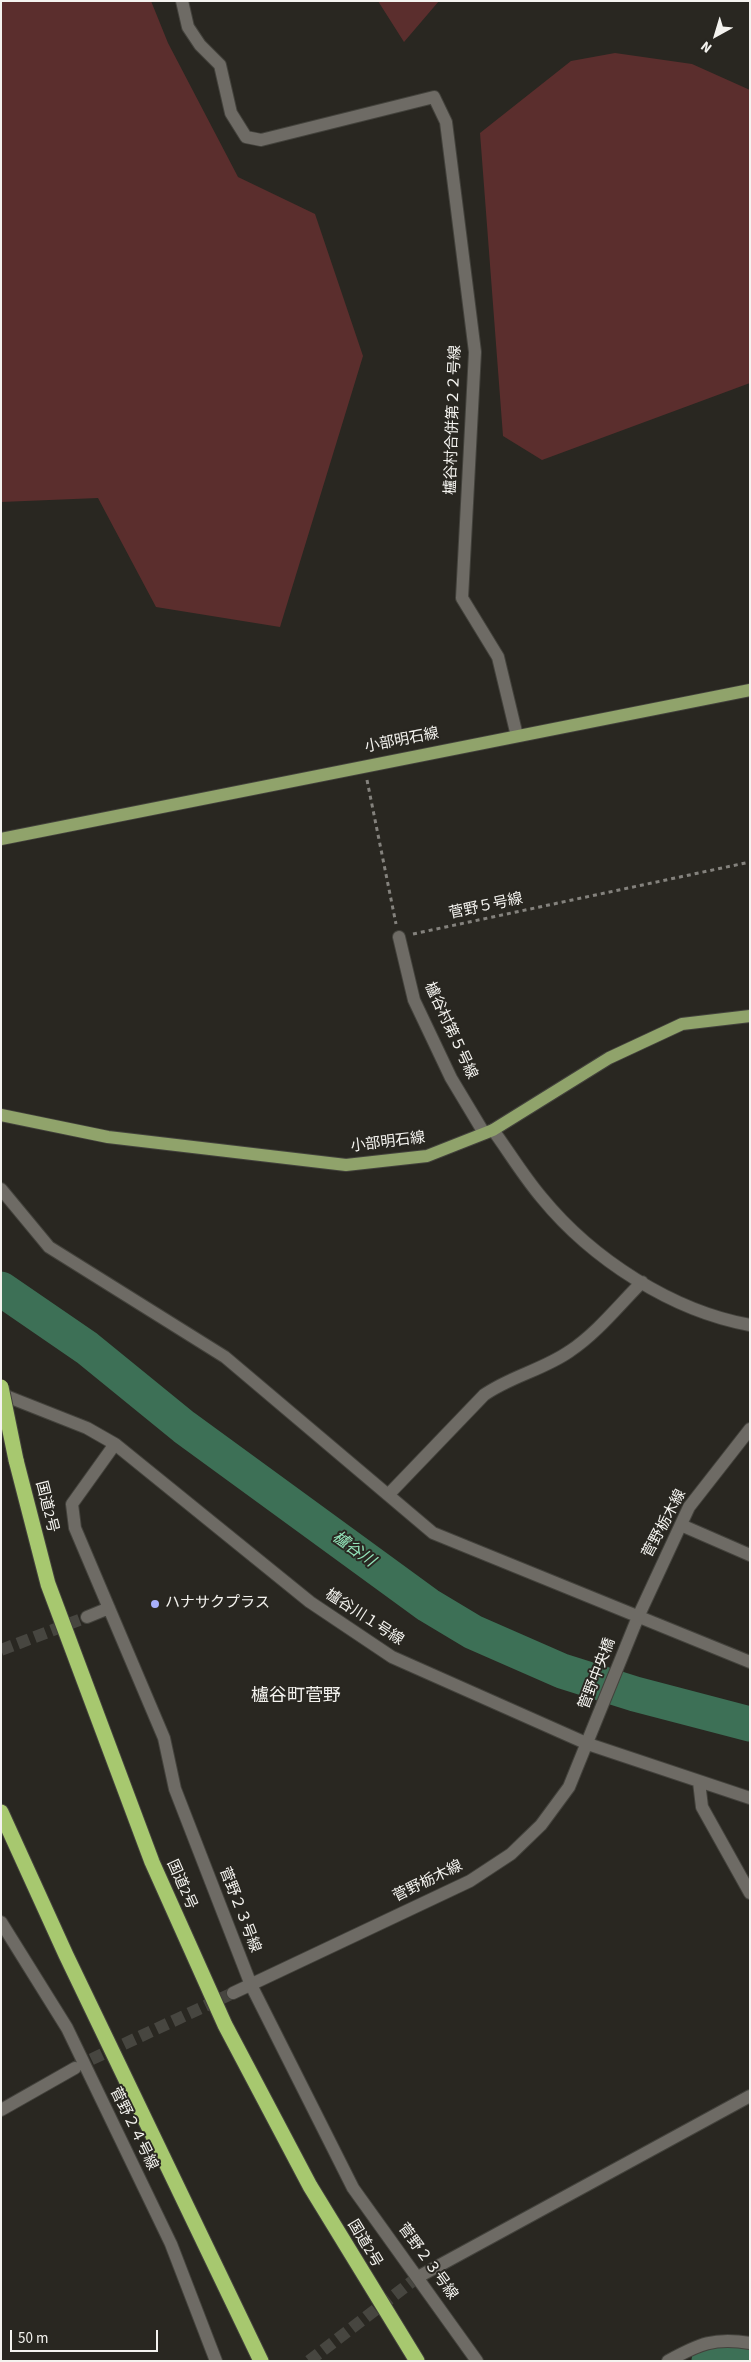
<!DOCTYPE html>
<meta charset="utf-8">
<style>
body{margin:0}
#map{position:relative;width:751px;height:2362px;overflow:hidden;background:#292721;font-family:"Source Sans 3",sans-serif}
canvas{display:block}
.frame{position:absolute;inset:0;border:2px solid #f4f3ef;pointer-events:none}
.north{position:absolute;left:691px;top:10px;width:50px;height:50px;-webkit-text-stroke:4px #292721;paint-order:stroke;rotate:219deg;font-size:14px;font-weight:700;line-height:20px;text-align:center;color:#f4f3ef}
.north::after{content:'';display:block;margin:auto;width:18px;height:22px;background:#f4f3ef;clip-path:polygon(50% 0,100% 100%,50% 72%,0 100%)}
.scale{position:absolute;left:10px;top:2330px;width:148px;height:22px;box-sizing:border-box;border:2px solid #f4f3ef;border-top:0;padding-left:6px;font-size:15px;line-height:18px;white-space:nowrap;color:#f4f3ef;-webkit-text-stroke:4px #292721;paint-order:stroke}
</style>
<div id="map">
<canvas width="751" height="2362"></canvas>
<div class="frame"></div>
<div class="north">N</div>
<div class="scale">50 m</div>
</div>
<script>
const g = document.querySelector('canvas').getContext('2d');
g.lineJoin = 'round';
function paint(path, color) { g.fillStyle = color; g.fill(path, 'evenodd'); }
function trace(path, color, width, dash) { g.strokeStyle = color; g.lineWidth = width; g.lineCap = dash ? 'butt' : 'round'; g.setLineDash(dash || []); g.stroke(path); }
function label(font, color, halo, rows, align = 'center') {
  g.font = font + ' "Source Sans 3","Noto Sans JP",sans-serif'; g.lineWidth = 4; g.setLineDash([]); g.textBaseline = 'middle'; g.strokeStyle = halo; g.fillStyle = color; for (const [text, x, y, turn = 0] of rows) {
    g.save(); g.translate(x, y); g.rotate((+turn || 0) * Math.PI / 180); g.textAlign = isNaN(turn) ? turn : align; if (halo) g.strokeText(text, 0, 0); g.fillText(text, 0, 0); g.restore();
  }
}
const green = new Path2D(`
 M1 1H151L168 43 238 177 315 214 363 356 280 627 156 607 98 498 1 502Z
 M378 1H439L404 42Z
 M615 53 692 64 750 90V383L542 460 503 436 480 133 571 61Z`);
const river = new Path2D(`
 M1 1289 87 1348 184 1427 428 1605 473 1632 562 1671 635 1694 750 1724
 M709 2361 723 2357 746 2361`);
const streetTunnel = new Path2D(`
 M1 1650 87 1617
 M75 2067 233 1993
 M309 2361 418 2277`);
const path = new Path2D(`
 M367 780 396 924
 M413 934 750 862`);
const street = new Path2D(`
 M182 1 188 27 200 45 220 65 231 113 246 137 261 140 434 97 446 122 475 352 462 598 498 657 517 736
 M399 937 414 1000 451 1078 484 1133
 M493 1130C509 1152 524 1177 542 1198 592 1259 672 1311 750 1325
 M1 1189 49 1247 225 1357 433 1533 750 1662
 M1 1394 87 1428 115 1444 310 1602 392 1657 588 1744 750 1798
 M115 1444 72 1504 75 1528 164 1738 175 1789 251 1985 353 2188 477 2361
 M388 1495 484 1395C511 1376 543 1370 570 1351 597 1333 619 1305 642 1282
 M681 1525 750 1555
 M87 1617 109 1608
 M699 1782 702 1807 750 1893
 M1 1922 67 2028 171 2244 216 2361
 M233 1993 470 1881 511 1854 541 1825 569 1787 638 1617 689 1507 750 1429
 M1 2110 75 2068
 M418 2277 750 2096
 M668 2361C699 2344 714 2337 750 2343`);
const primary = new Path2D(`
 M1 839 750 690
 M1 1115 108 1137 346 1165 427 1156 493 1130 609 1058 682 1024 750 1016`);
const highway = new Path2D(`
 M16 1460 48 1584 152 1862 225 2025 310 2186 417 2361
 M1 1812 66 1955 261 2361`);
const highwayBridge = new Path2D(`
 M1 1387 16 1460`);
const markers = [
 [155,1604,5,"#a8b0fc"]
];
const streetNames = [
 ["櫨谷村合併第２２号線",454,420,-88],
 ["小部明石線",402,741,-11],
 ["菅野５号線",486,907,-12],
 ["櫨谷村第５号線",450,1031,65],
 ["小部明石線",388,1143,-7],
 ["国道2号",46,1507,76],
 ["菅野栃木線",665,1524,-62],
 ["櫨谷川１号線",364,1618,33],
 ["管野中央橋",598,1674,-69],
 ["菅野栃木線",428,1882,-26],
 ["国道2号",181,1885,66],
 ["菅野２３号線",239,1910,69],
 ["菅野２４号線",133,2129,64],
 ["国道2号",364,2244,59],
 ["菅野２３号線",427,2262,54]
];
const poiNames = [
 ["ハナサクプラス",165,1604]
];
const waterNames = [
 ["櫨谷川",353,1550,36]
];
const quarterNames = [
 ["櫨谷町菅野",296,1697]
];
paint(green, '#5b2e2d');
trace(river, '#3d7056', 35);
trace(streetTunnel, '#474640', 12, [12, 6]);
trace(street, '#43423c', 14);
trace(primary, '#43423c', 14);
trace(highway, '#43423c', 17);
trace(path, '#84827d', 3, [4, 4]);
trace(street, '#6e6b65', 12);
trace(primary, '#90a36b', 12);
trace(highway, '#a7c86f', 15);
trace(highwayBridge, '#43423c', 17, []);
trace(highwayBridge, '#a7c86f', 15);
for (const [x, y, r, color] of markers) { const dot = new Path2D(); dot.arc(x, y, r, 0, 2 * Math.PI); g.fillStyle = color; g.fill(dot); trace(dot, '#292721', 2); }
label('15px', '#f4f3ef', '#292721', streetNames);
label('15px', '#f4f3ef', '#292721', poiNames, 'left');
label('italic 16px', '#94e5ba', '#292721', waterNames);
label('18px', '#f4f3ef', '#292721', quarterNames);
</script>
